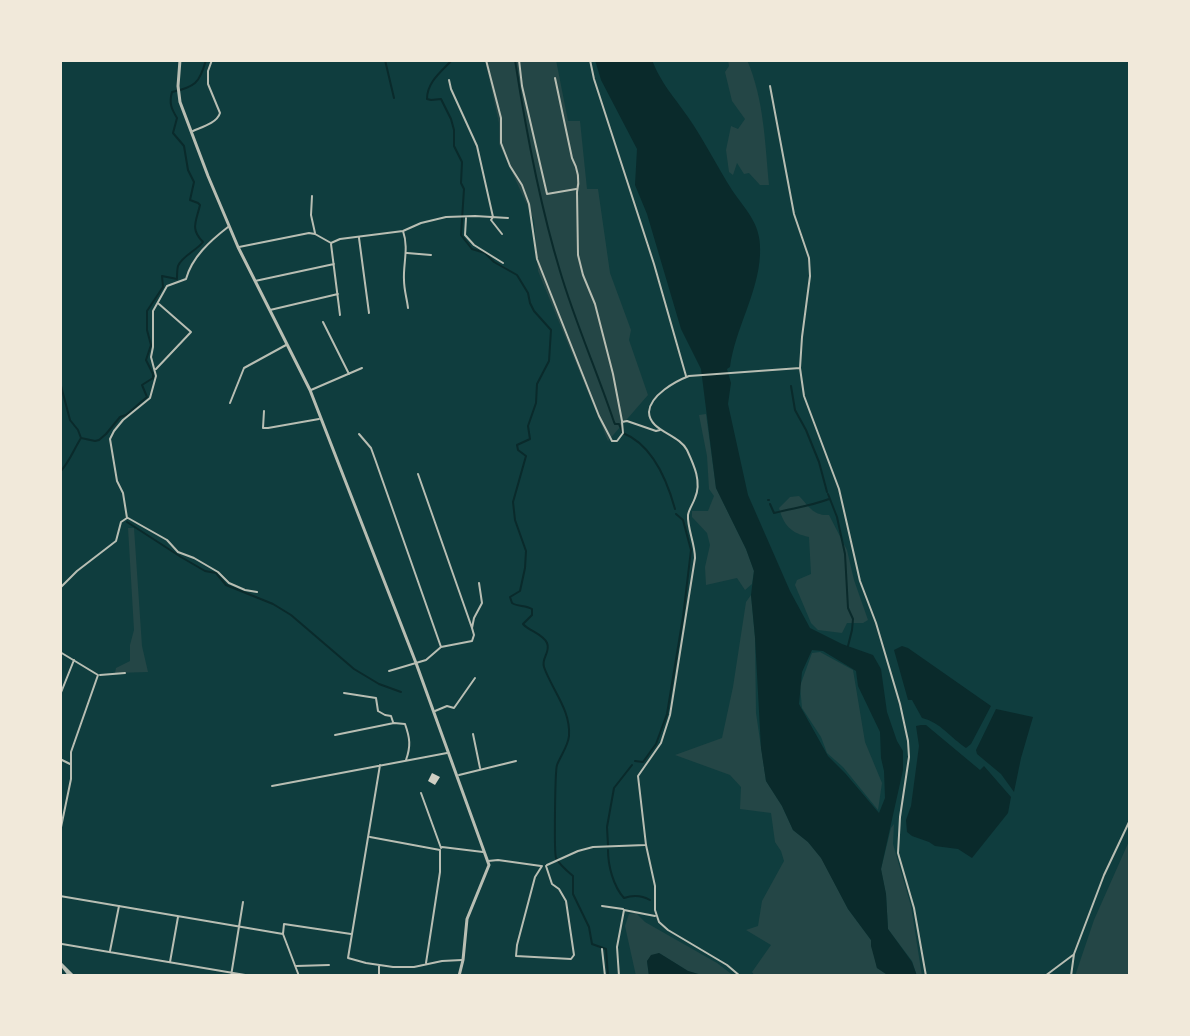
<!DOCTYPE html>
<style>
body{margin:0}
#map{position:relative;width:1190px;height:1036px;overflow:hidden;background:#0f3d3e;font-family:Manrope,sans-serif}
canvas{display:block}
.frame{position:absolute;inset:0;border:62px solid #f1e9da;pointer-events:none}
</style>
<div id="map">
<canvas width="1190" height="1036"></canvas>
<div class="frame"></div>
</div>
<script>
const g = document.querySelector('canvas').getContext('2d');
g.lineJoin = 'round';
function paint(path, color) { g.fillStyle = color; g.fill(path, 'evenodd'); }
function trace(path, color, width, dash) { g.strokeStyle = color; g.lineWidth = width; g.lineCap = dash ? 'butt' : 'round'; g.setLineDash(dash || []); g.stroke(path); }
const green = new Path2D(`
 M485 60H556L568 121H580L587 189H598L610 273 631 330 629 340 648 395 608 441 538 271 534 220 499 144V123Z
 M728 60H747C764 99 765 143 769 185H760L749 173 744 174 737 163 733 175 729 172 726 150 731 126 738 129 745 119 732 101 725 72 729 66Z
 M706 414 716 488 746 549 754 571 752 584 745 590 737 578 706 585 705 567 710 545 707 533 692 517V511H708L714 496 709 489 707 456 699 415Z
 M799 496C809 506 813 516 829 515L847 550 854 580 868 620 863 623H847L842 633 818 630 811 623 795 585 797 580 811 574 809 537C791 533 784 526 779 508L790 497Z
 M128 528H134L142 646 148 672 115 673 116 668 130 661V645L134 630Z
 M751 595 755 638 756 713 766 781 782 806 793 830 808 842 822 859 848 909 871 940 877 968 889 976H755L752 972 771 945 746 930 758 926 762 901 784 861 781 851 775 842 771 813 740 809 741 787 730 775 675 755 722 738 733 687 746 602Z
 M820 652 853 670 865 742 882 783 878 810 843 767 827 753 821 737 802 708 800 686 812 653Z
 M894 824 893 844 911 906 922 976H917L912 961 888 929 886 894 881 869 891 828Z
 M1130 839V976H1075L1094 920Z
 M636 913 645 922 717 963 734 976H705L688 971 659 953 647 961 649 976H636L625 926 629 914Z`);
const water = new Path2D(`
 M595 60H652C662 85 673 95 688 117 704 140 717 166 732 190 748 213 762 225 760 255 758 294 735 329 730 367L727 369 731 383 728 404 748 495 790 591 810 628 842 644 873 655 881 669 887 712 897 741 903 751V770L881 869 886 894 888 929 912 962 917 976H889L877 968 871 946V940L848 909 821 858 808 842 793 830 782 806 766 781 761 748 755 637 751 595 754 571 746 549 716 488 701 369 681 329 647 214 635 185 637 149 601 80ZM812 650 823 651 856 671 858 686 880 732 881 758 884 771 885 798 879 813 845 773 828 756 799 704 802 672Z
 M902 646 908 648 991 706 971 744 966 748C951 738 940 722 922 718L912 700H908L894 650Z
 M996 709 1033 717 1021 758 1014 792 1001 774 977 754 976 750Z
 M921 725H926L980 770 984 766 1011 797 1008 813 972 858 958 849 935 846 929 842 912 836 907 832 906 820 911 806 919 746 916 726Z
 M659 953 688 971 705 976H649L647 961 651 955Z`);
const stream = new Path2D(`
 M385 60 394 98
 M452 60C441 72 427 82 427 99L431 100 441 99 451 119 454 130V146L462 162 461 183 464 189 461 235 472 249 485 253 494 262 517 275 528 293 530 303 534 311 551 330 549 361 537 384 536 403 528 426 530 439 517 445 518 450 526 456 513 502 515 520 526 551 525 568 520 591 510 597 512 603C518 607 525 605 532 609V615L523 624C529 631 543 634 547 643 551 652 541 658 544 667 552 690 571 710 569 736 568 746 561 755 557 765 555 771 554 852 556 858 559 864 567 871 573 876V894L589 927 592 944 606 949 608 976
 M515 60C526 131 539 202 560 271 575 322 597 371 614 422L615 424H619L623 433C653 445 667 480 675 509
 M60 382 70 420 78 430 81 438C74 449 69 463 60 472
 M791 386 795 410 806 430 819 462 827 492
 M81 438 95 441 99 440 106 434 120 417 126 415 147 397 142 385 153 378V374L146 360 151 345 147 330V311L163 287 162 276 177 279C177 275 177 270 178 266 182 256 196 251 203 242 190 229 196 222 200 205L198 203 190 200 194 182 188 170 184 146 173 133 177 118C171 108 169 103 172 92 195 86 199 85 206 60
 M828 494 837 517 845 554 848 608 853 619 852 630 848 646
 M768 500H769
 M770 504 774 513C793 508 811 506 829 499
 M127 522 181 557 205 571 216 573 226 585 273 604 291 615 354 669 379 684 401 692
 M635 761 643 762 656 744 667 714 683 617 691 550 683 520 676 514
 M608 845 607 827 614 788 632 765
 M608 850C608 865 613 886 624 898 633 895 641 895 650 900`);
const building = new Path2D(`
 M432 773 440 777 435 785 428 781Z`);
const minor = new Path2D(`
 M215 60H226
 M486 60 501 118V143L510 166 522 185 529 204 537 259 599 416 612 441H617L623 433 622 422 627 421 656 431 660 430
 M519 60 522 86 547 194 576 189
 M590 60 594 79 654 264 686 376
 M555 78 572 158C578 169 580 180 577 192L578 255 583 275 595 304 613 374 622 421
 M449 80 451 89 477 146 493 217 491 220 502 234
 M770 86 794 214 809 258 810 276 802 337 800 368 804 396 839 489 860 581 876 623 900 704 908 741 909 757 900 817 898 853 914 908 926 976
 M193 131C202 127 217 123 220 113L208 84V71L212 60
 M312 196 311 215 315 233
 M466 218 465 235 474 245 503 263
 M403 231C409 248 403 264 404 280 404 290 407 299 408 308
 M359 238 369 313
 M331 244 340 315
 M239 247 309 233 315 234 331 243 340 239 403 231 421 223 446 217 475 216 508 218
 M407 253 431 255
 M255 281 334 264
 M270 310 338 294
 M323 322 349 374
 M156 369 191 332 159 304
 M311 390 362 368
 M230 403 244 368 286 345
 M264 411 263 428H268L319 419
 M359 434 371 448 375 459 441 647
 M418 474 472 628
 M128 518 167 540 178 552 194 558 218 572 229 583 245 590 257 592
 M60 588 77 571 116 541 121 522 127 518 123 493 117 481 110 439 114 431 123 420 150 398 156 376 151 357 153 347V311L167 286 186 279C192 257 210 241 228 227
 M60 652 98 675 71 752V779L60 832
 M389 671 426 660 441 647 472 641 474 635 472 628 474 618 482 603 479 583
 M100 675 125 673
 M344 693 376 698 378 711 385 715 391 716 393 722
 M60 695 74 660
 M435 711 447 706 454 708 475 678
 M473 734 480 768
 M335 735 394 723 405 724C410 738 411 746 406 760
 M60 759 70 764
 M380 765 348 958 366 963 393 967H414L442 961 462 960
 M459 775 516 761
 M272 786 447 753
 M421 793 441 848
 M370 837 440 850V872L426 963
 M442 847 483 852
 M488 861 498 860 541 866
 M547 865 578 851 593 847 645 845
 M542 866 535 877 517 945 516 956 571 959 574 955 566 901 559 889 552 884 546 866
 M60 896 283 934
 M602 906 623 909
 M62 944 251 976
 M602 949 605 976
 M110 951 119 906
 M170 962 178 917
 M296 966 329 965
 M231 976 243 902
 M299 976 283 934 284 924 351 934
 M379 976V965
 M619 976 617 947 624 910 655 916
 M740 976 727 965 668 930 659 922 655 910V886L646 845 638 776 661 743 670 715 695 558C695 544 687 527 688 515 689 509 693 504 695 498 702 482 694 465 687 450 679 434 649 431 649 412 650 395 676 381 689 376L800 368
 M1045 976 1073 955
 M1071 976 1074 954 1104 875 1130 820`);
const tertiary = new Path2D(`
 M180 60 178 86 180 102 208 176 238 247 310 390 416 663 489 865 467 919 463 960 459 976
 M61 964 73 976
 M61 964 70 976`);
paint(green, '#244646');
paint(water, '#0a2a2b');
trace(stream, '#0a2a2b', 2);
paint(building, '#cfcfc3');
trace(minor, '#b8beb3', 2);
trace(tertiary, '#b8beb3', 3);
</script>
